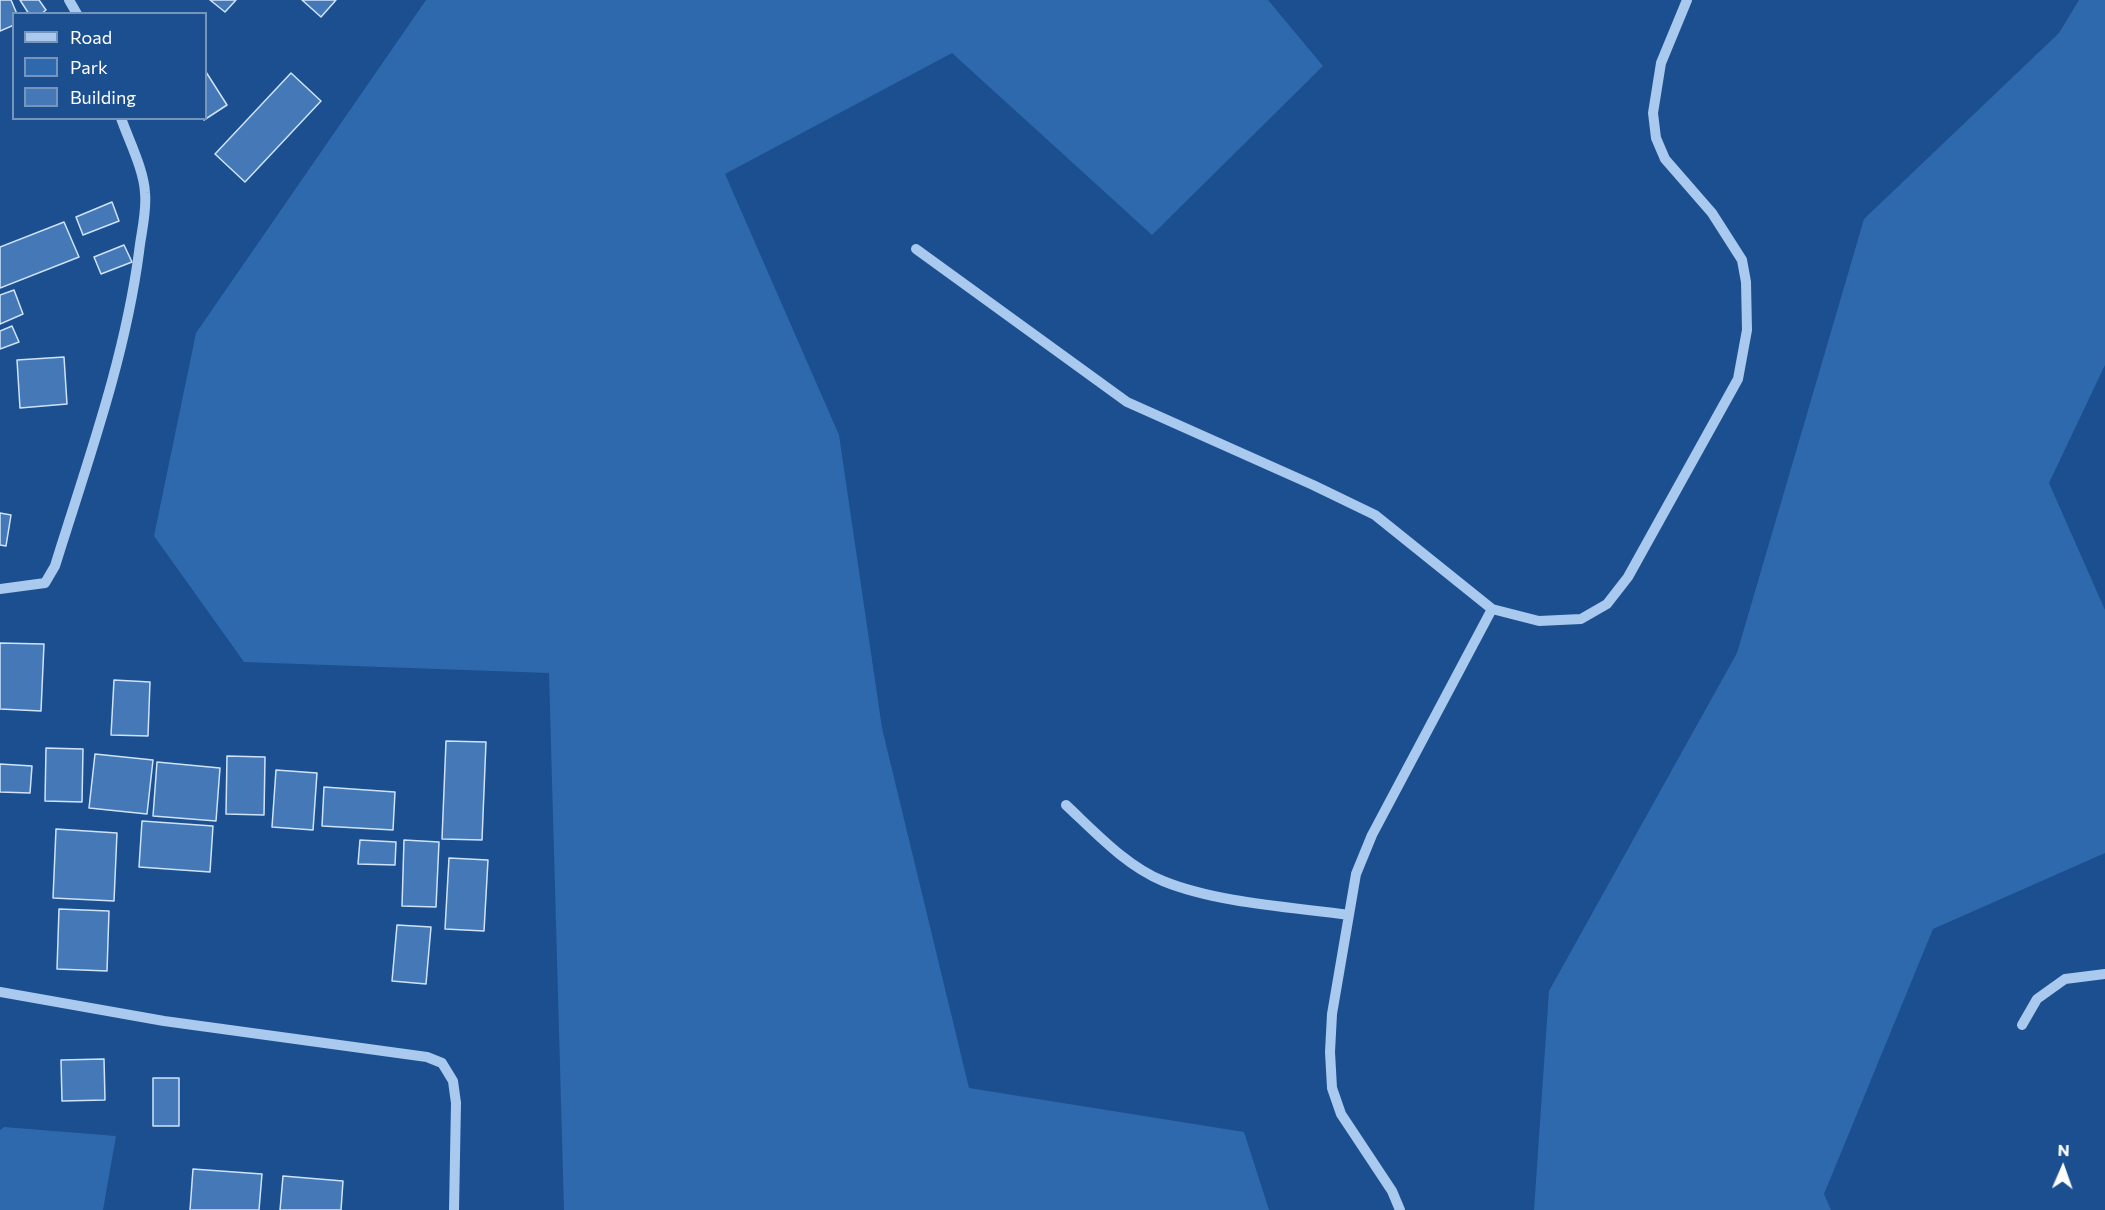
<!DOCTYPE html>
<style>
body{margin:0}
#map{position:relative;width:2105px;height:1210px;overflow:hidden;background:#1b4f8f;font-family:Commissioner,sans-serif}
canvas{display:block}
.legend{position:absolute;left:12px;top:12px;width:195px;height:108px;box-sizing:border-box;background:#1b4f8f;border:2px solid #7695bc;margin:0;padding:8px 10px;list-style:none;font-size:18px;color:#fff}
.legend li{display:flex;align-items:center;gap:12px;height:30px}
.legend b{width:30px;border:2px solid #7695bc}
.north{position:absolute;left:2033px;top:1138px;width:60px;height:60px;-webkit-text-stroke:4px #1b4f8f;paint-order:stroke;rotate:2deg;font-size:16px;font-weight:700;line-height:24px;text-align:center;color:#fff}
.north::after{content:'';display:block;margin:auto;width:21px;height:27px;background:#fff;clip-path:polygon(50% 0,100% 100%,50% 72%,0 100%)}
</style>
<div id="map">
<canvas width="2105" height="1210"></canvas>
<ul class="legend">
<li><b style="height:8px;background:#a9c9ee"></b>Road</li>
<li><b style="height:16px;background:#2e69ad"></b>Park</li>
<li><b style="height:16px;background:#4478b7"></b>Building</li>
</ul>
<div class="north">N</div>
</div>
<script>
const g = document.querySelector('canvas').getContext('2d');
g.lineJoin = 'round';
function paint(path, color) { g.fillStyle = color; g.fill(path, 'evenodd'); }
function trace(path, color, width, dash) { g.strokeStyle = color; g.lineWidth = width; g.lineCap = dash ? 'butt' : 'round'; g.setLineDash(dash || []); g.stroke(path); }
const green = new Path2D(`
 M426 0H1268L1323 66 1152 235 952 53 725 174 839 435 882 728 969 1088 1244 1132 1269 1210H564L549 673 244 662 154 536 196 333Z
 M2079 0H2105V365L2049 483 2105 610V853L1933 929 1824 1194 1831 1210H1534L1549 991 1737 653 1864 219 2059 33Z
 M4 1127 116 1136 103 1210H0V1130Z`);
const building = new Path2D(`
 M0 0H11L17 14H14V25L0 31Z
 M20 0H39L46 10 41 14H29Z
 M210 0H236L225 12Z
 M302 0H336L321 17Z
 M206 72 227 105 204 120 203 118H206Z
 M291 73 321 101 245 182 215 154Z
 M112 202 119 221 83 235 76 217Z
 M64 222 79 257 0 288V247Z
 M124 245 132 262 101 274 94 257Z
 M14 290 23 314 0 324V295Z
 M12 326 19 342 0 349V331Z
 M64 357 67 404 20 408 17 360Z
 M0 513 11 515 6 546 0 545Z
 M0 643 44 644 41 711 0 709Z
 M114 680 150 682 148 736 111 735Z
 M446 741 486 742 482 840 442 839Z
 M46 748 83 749 82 802 45 801Z
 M95 754 153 760 147 814 89 808Z
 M227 756 265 757 264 815 226 814Z
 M157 762 220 768 216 821 153 816Z
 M0 764 32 766 30 793 0 792Z
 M276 770 317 773 313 830 272 827Z
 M324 787 395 792 393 830 322 826Z
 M142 821 213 826 210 872 139 867Z
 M56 829 117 833 114 901 53 898Z
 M360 840 396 842 395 865 358 864Z
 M404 840 439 842 436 907 402 906Z
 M449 858 488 860 484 931 445 929Z
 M59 909 109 911 107 971 57 969Z
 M397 925 431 927 426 984 392 981Z
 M104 1059 105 1100 62 1101 61 1060Z
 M153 1078H179V1126H153Z
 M193 1169 262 1174 259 1210H190Z
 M283 1176 343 1181 341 1210H280Z`);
const minor = new Path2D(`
 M69 0 77 14
 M916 249 1127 402 1313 485 1375 515 1492 609 1539 621 1581 619 1607 604 1628 577 1738 379 1747 330 1746 282 1742 260 1712 213 1665 159 1656 138 1653 113 1661 63 1687 0
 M0 589 45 583 55 566C87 463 125 359 139 252 141 233 147 212 145 193 144 170 129 141 121 118
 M1066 805C1095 832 1126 866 1163 881 1217 903 1291 907 1349 915
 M0 992 164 1021 427 1057 442 1063 453 1081 456 1103 454 1210
 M2022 1025 2037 999 2065 979 2105 974
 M1400 1210 1392 1191 1341 1114 1332 1088 1330 1052 1332 1014 1356 874 1372 835 1492 609`);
paint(green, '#2e69ad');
paint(building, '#4478b7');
trace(building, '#cfe3fa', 1.5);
trace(minor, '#a9c9ee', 10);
</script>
